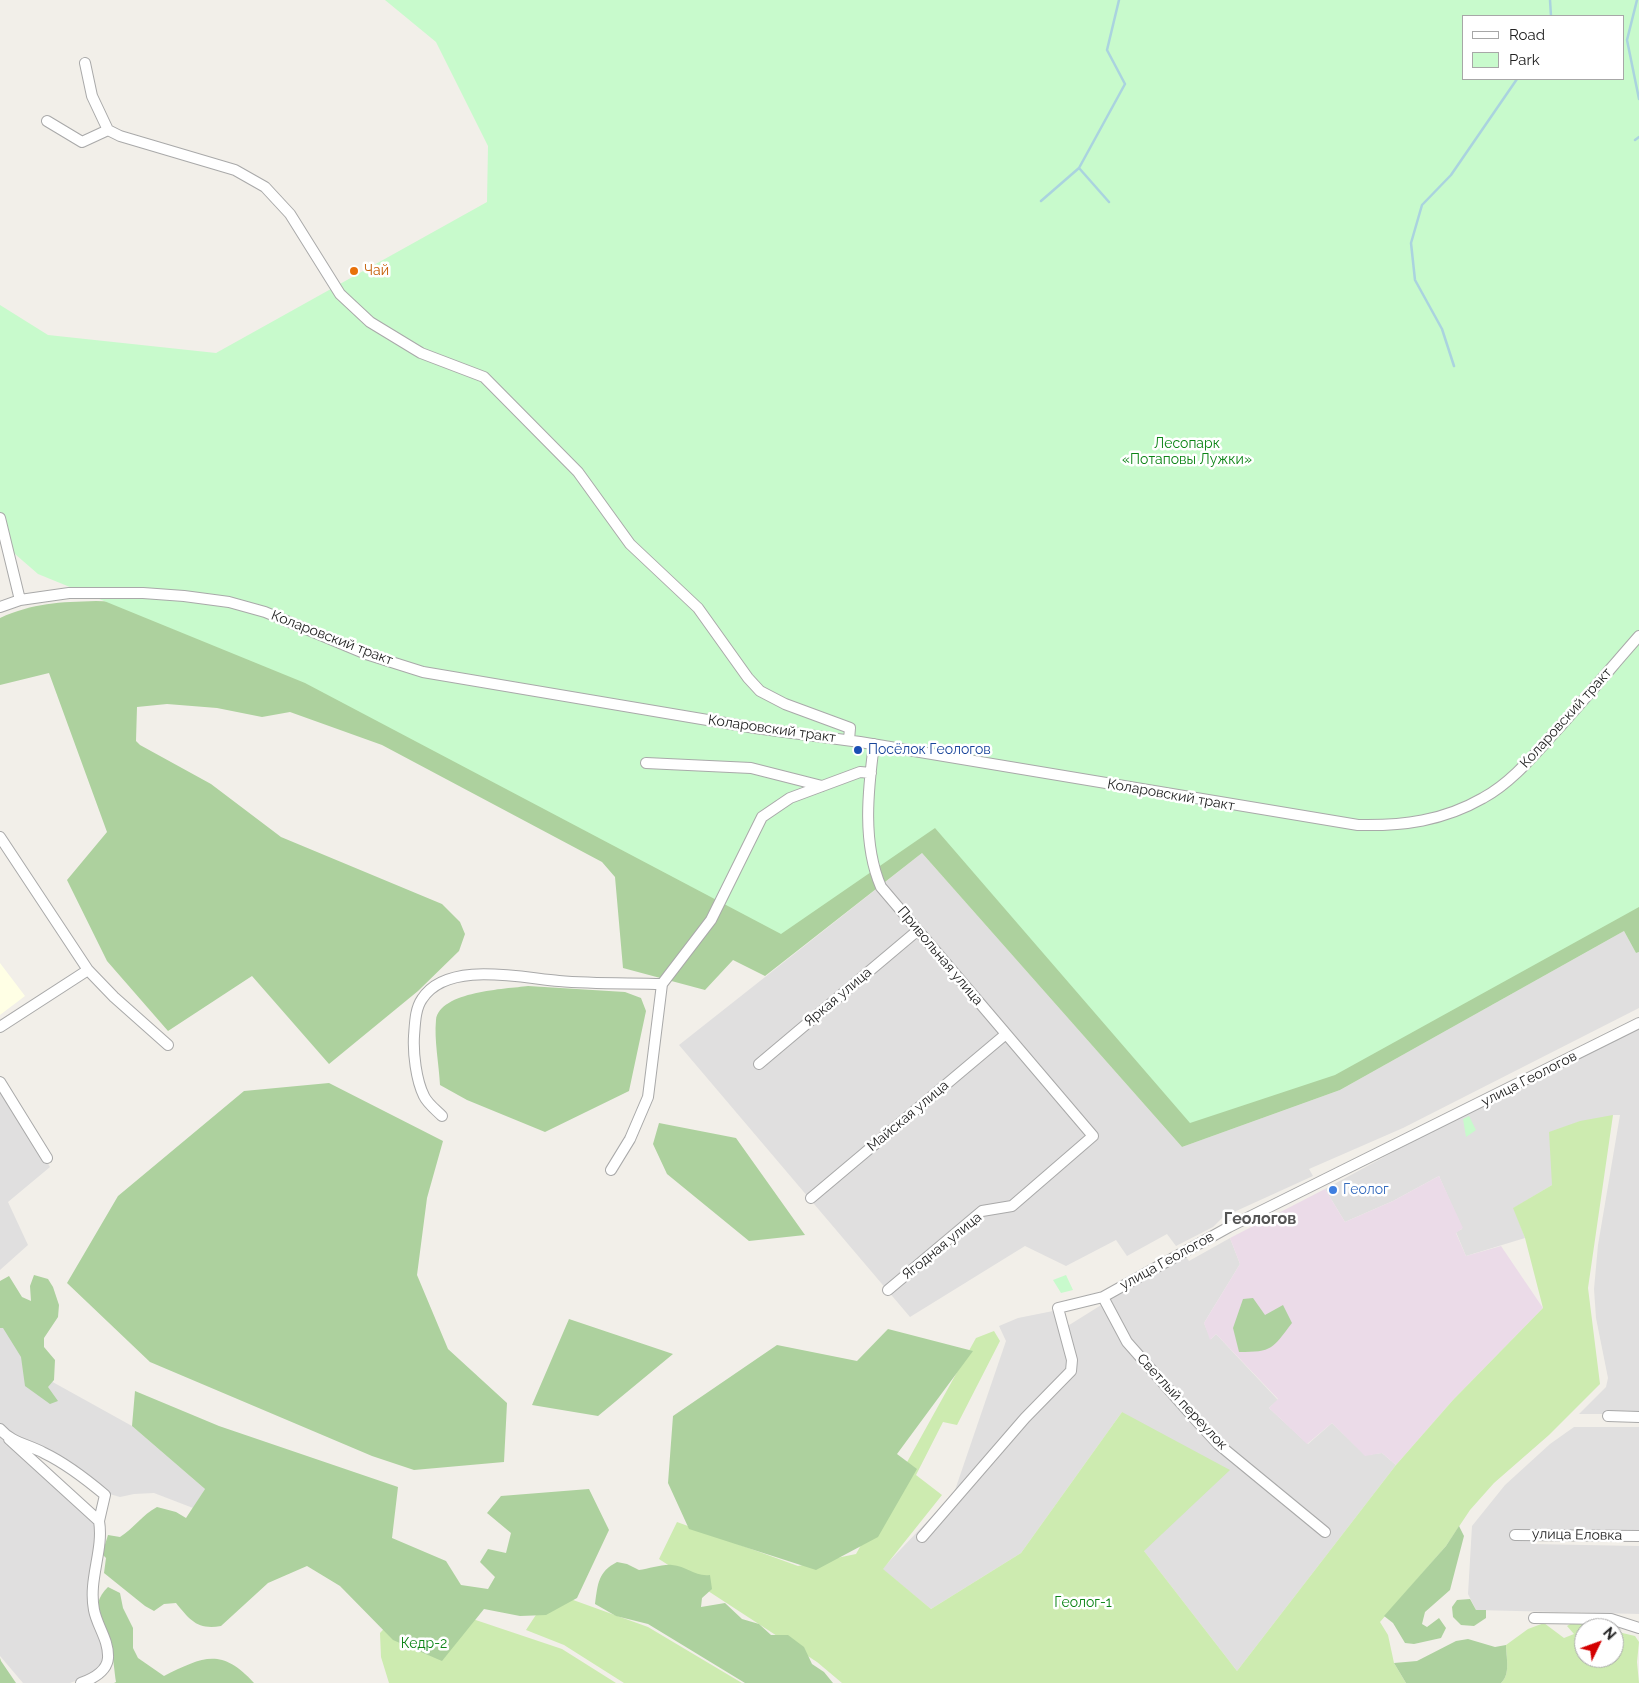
<!DOCTYPE html>
<meta charset="utf-8">
<style>
body{margin:0}
#map{position:relative;width:1639px;height:1683px;overflow:hidden;background:#f2efe9;font-family:Raleway,sans-serif}
canvas{display:block}
.legend{position:absolute;left:1462px;top:15px;width:162px;height:65px;box-sizing:border-box;background:#fff;border:1px solid #a7a7a7;margin:0;padding:6px 9px;list-style:none;font-size:15px;color:#222}
.legend li{display:flex;align-items:center;gap:10px;height:25px}
.legend b{width:25px;border:1px solid #a7a7a7}
.north{position:absolute;left:1574px;top:1618px;width:50px;height:50px;box-sizing:border-box;background:#fff;border:1px solid #a7a7a7;border-radius:50%;rotate:48deg;font-size:14px;font-weight:700;line-height:20px;text-align:center;color:#222}
.north::after{content:'';display:block;margin:auto;width:18px;height:22px;background:#d40000;clip-path:polygon(50% 0,100% 100%,50% 72%,0 100%)}
</style>
<div id="map">
<canvas width="1639" height="1683"></canvas>
<ul class="legend">
<li><b style="height:6px;background:#fff"></b>Road</li>
<li><b style="height:14px;background:#c8facc"></b>Park</li>
</ul>
<div class="north">N</div>
</div>
<script>
const g = document.querySelector('canvas').getContext('2d');
g.lineJoin = 'round';
function paint(path, color) { g.fillStyle = color; g.fill(path, 'evenodd'); }
function trace(path, color, width, dash) { g.strokeStyle = color; g.lineWidth = width; g.lineCap = dash ? 'butt' : 'round'; g.setLineDash(dash || []); g.stroke(path); }
function label(font, color, halo, rows, align = 'center') {
  g.font = font + ' Raleway,sans-serif'; g.lineWidth = 5; g.setLineDash([]); g.textBaseline = 'middle'; g.strokeStyle = halo; g.fillStyle = color; for (const [text, x, y, turn = 0] of rows) {
    g.save(); g.translate(x, y); g.rotate((+turn || 0) * Math.PI / 180); g.textAlign = isNaN(turn) ? turn : align; if (halo) g.strokeText(text, 0, 0); g.fillText(text, 0, 0); g.restore();
  }
}
const residential = new Path2D(`
 M922 853 1182 1147 1340 1090 1624 931 1636 953 1639 952V1008L1403 1128 1309 1169 1313 1176 1223 1217 1213 1227 1176 1246 1167 1234 1127 1256 1116 1240 1066 1266 1025 1246 910 1317 679 1045Z
 M1639 1027V1414H1579L1606 1387 1608 1378 1596 1318 1594 1289 1598 1245 1620 1115H1613L1552 1185 1514 1208 1525 1238 1466 1256 1456 1232 1462 1229 1439 1176 1393 1201 1345 1222 1325 1189 1419 1138Z
 M0 1087 50 1167 8 1202 28 1245 0 1270Z
 M1230 1238 1240 1264 1204 1323 1211 1339 1216 1334 1278 1400 1269 1408 1308 1444 1332 1423 1365 1455 1382 1453 1396 1465 1237 1671 1144 1551 1122 1412 1021 1553 931 1609 882 1569 954 1493 1006 1341 999 1326 1018 1318 1053 1311 1059 1327H1066L1114 1297 1186 1257 1189 1261Z
 M0 1303 31 1370 132 1426 205 1489 193 1508 154 1493 134 1494 120 1497 106 1493 10 1436 0 1426Z
 M1574 1427H1639V1530L1531 1531V1544L1639 1546V1614L1476 1610 1468 1594 1472 1526 1505 1485 1550 1444Z
 M0 1433 97 1522 100 1536 90 1583 105 1659 89 1676 70 1683H23L0 1656Z`);
const industrial = new Path2D(`
 M1439 1176 1463 1228 1456 1233 1466 1256 1501 1246 1543 1308 1453 1400 1396 1465 1382 1453 1365 1456 1332 1423 1307 1444 1269 1408 1278 1399 1216 1334 1210 1340 1204 1323 1240 1264 1230 1238 1325 1189 1345 1222 1393 1201Z`);
const education = new Path2D(`
 M0 963 25 996 0 1015Z`);
const grass = new Path2D(`
 M1613 1115 1588 1288 1600 1384 1549 1435 1494 1483 1470 1510 1446 1546 1380 1622 1388 1635 1394 1663 1406 1683H842L817 1662 659 1559 677 1522 798 1566 856 1554 976 1338 994 1331 1000 1341 957 1425 943 1422 916 1475 942 1495 883 1569 931 1609 1021 1553 1122 1412 1230 1470 1144 1551 1237 1671 1396 1465 1453 1400 1543 1308 1525 1238 1513 1208 1552 1185 1549 1132 1580 1121Z
 M551 1592 648 1627 742 1683H624L564 1645 526 1630Z
 M428 1604 562 1649 616 1683H389L381 1657 380 1633 406 1605Z
 M1599 1622 1608 1628H1584V1658H1614V1631L1635 1636 1639 1642 1637 1662 1639 1683H1501C1511 1674 1506 1657 1506 1645L1528 1629 1544 1623 1564 1638 1574 1634 1567 1626 1572 1623Z`);
const forest = new Path2D(`
 M96 601 1639 654V952L1636 953 1624 931 1340 1090 1182 1147 922 853 765 976 733 960 705 990 623 968 615 877 602 862 382 745 290 712 262 717 217 708 167 704 137 707 136 741 140 745 211 784 281 837 442 904 460 922 465 934 459 951 418 991 329 1064 252 976 168 1031 107 961 67 880 107 832 49 673 0 685V618C33 603 60 602 96 601Z
 M528 986 625 992 641 998 646 1011 629 1091 545 1132 467 1100 440 1085C439 1064 434 1040 436 1020 440 991 506 989 528 986Z
 M329 1083 443 1141 427 1198 417 1275 448 1349 507 1403 504 1462 414 1470 372 1456 150 1362 67 1283 118 1196 244 1091Z
 M659 1123 736 1138 805 1235 749 1241 667 1174 653 1144Z
 M34 1275 48 1279 53 1287 59 1305 58 1317 44 1338V1347L55 1360 54 1380 48 1387 58 1401 50 1404 25 1386 21 1357 3 1328H0V1281L9 1276 22 1297 31 1301 30 1286Z
 M1253 1298 1265 1315 1283 1305 1292 1323C1272 1349 1273 1352 1239 1352L1233 1328 1243 1299Z
 M569 1319 673 1354 598 1416 532 1405Z
 M888 1329 973 1351 897 1454 917 1469 878 1537 816 1570 689 1529 668 1483 673 1416 777 1345 857 1361Z
 M135 1391 219 1426 398 1487 392 1538 446 1561 461 1585 488 1589 495 1577 480 1562 488 1549 506 1553 511 1533 487 1513 501 1496 589 1489 609 1530 577 1598 546 1615 520 1616 484 1609 442 1661 393 1640 340 1586 307 1566 268 1583 221 1626C197 1630 190 1620 176 1603L164 1604 154 1611 145 1606 104 1573 106 1558 102 1554 108 1535 120 1537C134 1528 142 1515 157 1507L176 1512 186 1518 205 1489 132 1426Z
 M1459 1526 1464 1536 1450 1590 1425 1612 1422 1624 1427 1627 1439 1618 1446 1628 1441 1638 1414 1644 1405 1643 1393 1623 1384 1616 1446 1546Z
 M617 1562 627 1564 639 1570C649 1569 662 1564 672 1565 687 1566 695 1577 710 1575L712 1589 702 1598 701 1607 725 1603 742 1619 759 1624 771 1635H788L804 1647 812 1664 824 1672 833 1683H745L648 1624 616 1616 595 1604C598 1583 598 1572 617 1562Z
 M108 1587 120 1593 123 1608 133 1628V1648L138 1658 164 1676C203 1657 221 1647 254 1683H114L116 1682C114 1670 114 1658 110 1647 103 1623 87 1608 108 1587Z
 M1470 1599 1476 1610H1486V1618L1474 1626 1461 1625 1453 1617 1452 1607 1457 1600Z
 M1468 1639 1495 1647 1506 1645C1506 1657 1511 1674 1501 1683H1406L1394 1663 1417 1661 1456 1641Z
 M0 1658 1 1661 16 1683H0Z`);
const park = new Path2D(`
 M385 0H1639V907L1335 1075 1190 1123 935 828 781 934 305 683 38 574 0 541V305L48 335 216 353 487 202 488 146 436 42ZM1463 16H1623V79H1463Z
 M1469 1116 1476 1130 1466 1137 1463 1119Z
 M1066 1275 1073 1290 1061 1293 1053 1280Z`);
const stream = new Path2D(`
 M1550 0 1551 16
 M1637 0 1627 40 1639 99
 M1635 140 1639 137
 M1041 201 1079 168
 M1109 202 1079 168 1125 84 1107 50 1119 0
 M1454 366 1442 329 1415 280 1411 243 1422 205 1451 175 1517 79`);
const minor = new Path2D(`
 M85 63 92 96 108 130
 M47 121 82 142 108 130 120 136 235 170 265 187 290 214 340 294 370 322 421 353 484 377 578 472 630 544 698 608 748 678 760 691 785 704 850 728 849 740
 M0 518 20 600
 M0 607 20 600 69 593H143L184 596 229 602 265 612 366 654 423 672 755 728 860 742 1358 825C1403 826 1443 821 1483 798 1511 783 1534 755 1556 731 1584 700 1611 668 1639 636
 M874 744C868 790 862 843 881 887L1093 1136 1012 1206 982 1211 888 1290
 M646 763 751 768 822 786
 M0 837 88 970 114 997 168 1045
 M0 1027 88 970
 M759 1064 917 931
 M0 1082 47 1158
 M442 1116C436 1110 427 1103 424 1096 416 1080 413 1053 414 1036 415 1024 415 1009 422 999 447 960 521 978 559 981 593 984 628 983 662 984
 M611 1170 630 1139 648 1097 662 984 711 920 762 817 790 798 860 772 871 773
 M811 1198 1006 1034
 M1103 1297 1127 1342 1194 1418 1218 1444 1325 1532
 M1608 1416 1639 1417
 M0 1429C12 1443 28 1444 44 1453 67 1464 86 1479 105 1495L99 1521
 M9 1439 99 1521C104 1550 88 1579 94 1610 97 1626 109 1640 108 1658 107 1671 92 1679 81 1683
 M1515 1535 1639 1536
 M922 1537 1025 1418 1071 1371 1072 1360 1058 1308 1103 1297 1229 1227 1639 1023
 M1534 1618 1611 1619 1639 1628`);
const markers = [
 [354,271,5,"#e8710a"],
 [858,750,5,"#1a4fb4"],
 [1333,1190,5,"#3f7fe0"]
];
const foodNames = [
 ["Чай",364,271]
];
const parkNames = [
 ["Лесопарк",1187,444],
 ["«Потаповы Лужки»",1187,460],
 ["Геолог-1",1083,1603],
 ["Кедр-2",424,1644]
];
const streetNames = [
 ["Коларовский тракт",332,638,21],
 ["Коларовский тракт",1566,718,-48],
 ["Коларовский тракт",772,729,8],
 ["Коларовский тракт",1171,795,10],
 ["Привольная улица",940,956,50],
 ["Яркая улица",838,997,-40],
 ["улица Геологов",1529,1079,-27],
 ["Майская улица",908,1116,-40],
 ["Ягодная улица",942,1246,-39],
 ["улица Геологов",1167,1261,-29],
 ["Светлый переулок",1182,1402,47],
 ["улица Еловка",1577,1535,1]
];
const transitNames = [
 ["Посёлок Геологов",868,750]
];
const shopNames = [
 ["Геолог",1343,1190]
];
const quarterNames = [
 ["Геологов",1260,1219]
];
paint(residential, '#e0dfdf');
paint(industrial, '#ebdbe8');
paint(education, '#ffffe5');
paint(grass, '#cdebb0');
paint(forest, '#add19e');
paint(park, '#c8facc');
trace(stream, '#aad3df', 2.5);
trace(minor, '#a9a9a9', 12);
trace(minor, '#fff', 10);
for (const [x, y, r, color] of markers) { const dot = new Path2D(); dot.arc(x, y, r, 0, 2 * Math.PI); g.fillStyle = color; g.fill(dot); trace(dot, '#fff', 2); }
label('14px', '#c56008', '#fff', foodNames, 'left');
label('14px', '#0c8416', '#fff', parkNames);
label('14px', '#222', '#fff', streetNames);
label('14px', '#164399', '#fff', transitNames, 'left');
label('14px', '#366cbe', '#fff', shopNames, 'left');
label('bold 16px', '#555', '#fff', quarterNames);
</script>
